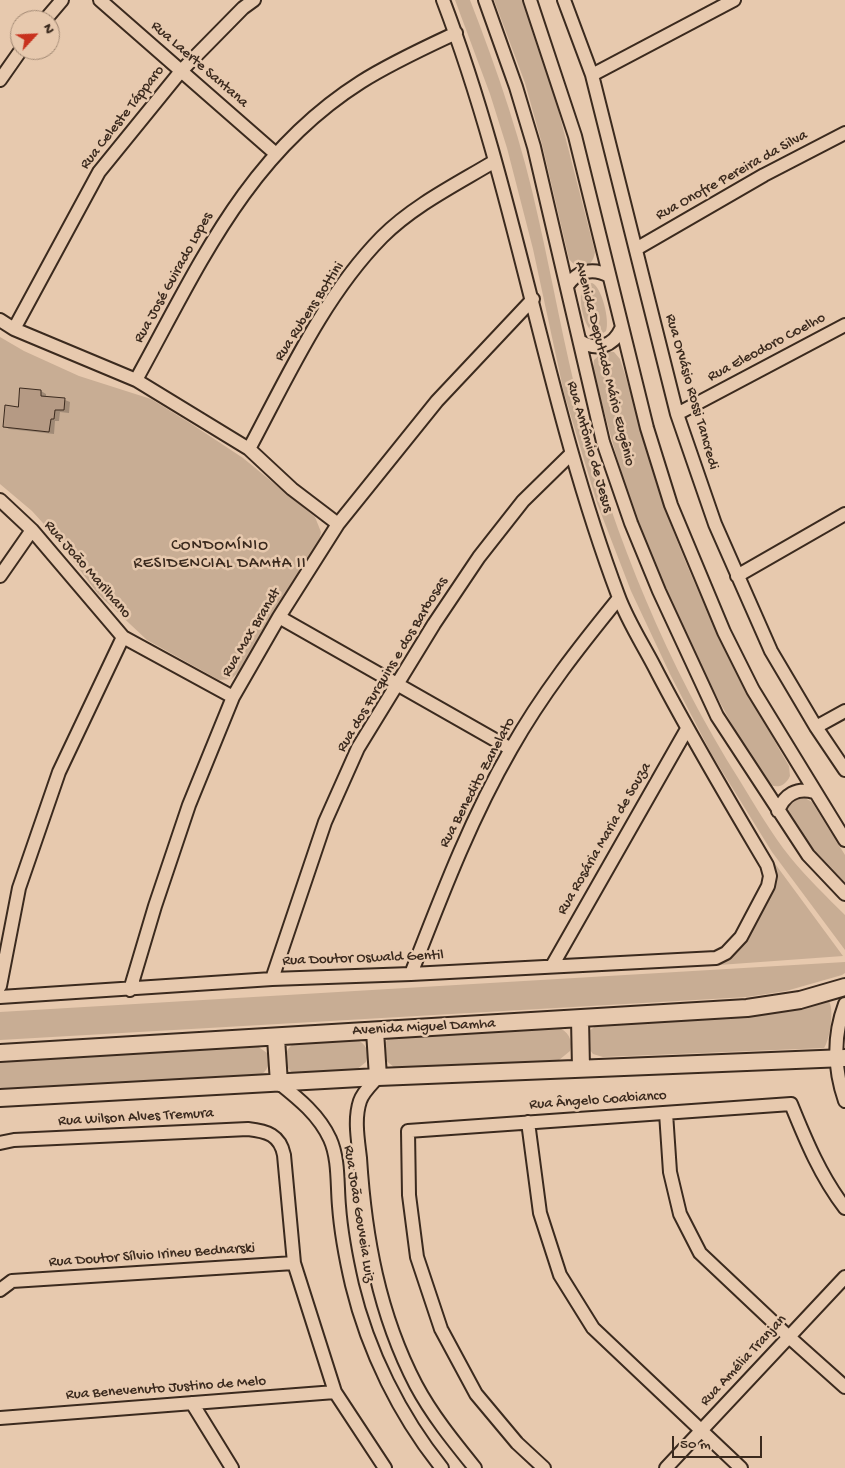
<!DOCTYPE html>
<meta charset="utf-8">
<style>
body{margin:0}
#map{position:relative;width:845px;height:1468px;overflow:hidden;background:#e7c9ae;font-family:"Gochi Hand",sans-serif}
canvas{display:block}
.north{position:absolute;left:10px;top:10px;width:50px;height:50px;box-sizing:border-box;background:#e7c9ae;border:1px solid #a28974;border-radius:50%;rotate:65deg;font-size:14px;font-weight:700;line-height:20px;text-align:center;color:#3b2a1e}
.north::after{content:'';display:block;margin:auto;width:18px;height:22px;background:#c8321e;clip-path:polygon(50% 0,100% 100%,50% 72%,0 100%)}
.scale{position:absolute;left:672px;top:1436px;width:90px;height:22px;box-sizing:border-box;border:2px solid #3b2a1e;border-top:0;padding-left:6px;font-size:15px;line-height:18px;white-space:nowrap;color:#3b2a1e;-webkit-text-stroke:4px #e7c9ae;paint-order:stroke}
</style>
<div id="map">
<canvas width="845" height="1468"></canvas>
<div class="north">N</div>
<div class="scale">50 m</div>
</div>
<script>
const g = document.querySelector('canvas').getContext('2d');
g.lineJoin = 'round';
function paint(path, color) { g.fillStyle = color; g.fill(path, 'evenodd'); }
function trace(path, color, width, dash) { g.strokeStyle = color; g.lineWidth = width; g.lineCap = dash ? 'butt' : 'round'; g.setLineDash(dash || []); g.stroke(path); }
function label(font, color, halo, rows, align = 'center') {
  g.font = font + ' "Gochi Hand",sans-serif'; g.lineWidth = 5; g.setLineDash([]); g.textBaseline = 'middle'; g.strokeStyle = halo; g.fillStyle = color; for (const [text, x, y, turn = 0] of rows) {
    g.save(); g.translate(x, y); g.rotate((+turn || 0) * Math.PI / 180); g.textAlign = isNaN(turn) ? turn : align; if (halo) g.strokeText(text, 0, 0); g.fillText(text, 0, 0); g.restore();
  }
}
const green = new Path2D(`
 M455 0H470C498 72 523 145 539 221 553 283 564 346 580 408 615 538 668 667 740 781 756 807 771 833 790 857 807 878 826 896 845 915V950L772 852 712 755 670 674 631 591 597 503 564 393 533 249 507 148 490 94Z
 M494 0H522L550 78 595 252C593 268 579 272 569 259L542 144 525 83Z
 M592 283C602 287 610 321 606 331 586 348 575 294 584 285Z
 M0 337 24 351 79 376 151 399 190 423 243 458 315 517 321 532 319 542 243 669 231 679 219 680 147 640 98 594 52 533 32 511 0 484Z
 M604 351 614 352 620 359C637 409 647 460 665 509 699 602 740 681 789 766L790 776C785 787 776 789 766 783 715 698 670 611 636 518 619 469 606 419 593 369L594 360Z
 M803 797 812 802 845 855V885L813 852 787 812V807L793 798Z
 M773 861 843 956 719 965C744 949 756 922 770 897L774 889Z
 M845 962V973L842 975 786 991 747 997 0 1040V1012Z
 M828 1000C835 1006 830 1040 824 1048L603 1057 593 1054 587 1046 589 1031 597 1025Z
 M557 1027C568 1031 573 1039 570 1051L559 1060 395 1068 384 1059 383 1045 390 1037Z
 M355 1039C366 1043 370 1051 366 1062L356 1070 296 1075C282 1067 282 1052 294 1043Z
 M256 1045 267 1053C271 1063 268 1072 258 1076L0 1091V1059Z`);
const shadow = new Path2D(`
 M41 391 46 394V398L65 400 70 402 69 413 60 412 59 421H55L54 434 9 429 4 426 20 408Z`);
const building = new Path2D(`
 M20 388 41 390V396L65 398 64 410H55L54 419H51L49 432 3 427 5 405 18 407Z`);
const minor = new Path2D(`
 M100 0 276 154
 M485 0 516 87 534 147 603 442 631 523 659 591 717 716 808 855 845 894
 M530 0 575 136 647 428 671 505 724 632 753 690 845 840
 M564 0 592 75 677 414 715 524 771 651 816 727 845 770
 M45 20 62 0
 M592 75 734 0
 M0 80 21 50
 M636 249 764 175 845 133
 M567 286C577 271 593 267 609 276
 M0 320 14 329 136 380 249 449 292 489 338 524
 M14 329 99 172 181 71 243 8 254 0
 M580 341C596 351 613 347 621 329
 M136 380C199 266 246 155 361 82 391 63 424 48 456 33
 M677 414 845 325
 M249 449C288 376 324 296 382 237 414 205 457 184 495 161
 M0 500 32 530 123 637 233 697
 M0 576 32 530
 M737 576 845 514
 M279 617 511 749
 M816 727 845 711
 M778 811C784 795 797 787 814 792
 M552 966 687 729
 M411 974C441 897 470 820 511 749 542 694 580 646 619 598
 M272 979 325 822 358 748 434 624 479 557 523 501 571 454
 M0 986 19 888 59 772 123 637
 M130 990 155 906 189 805 233 697 279 617 338 524 437 401 533 299
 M0 997 272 979 411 974 716 958 726 953 741 937 768 886 770 876 767 865C728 799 689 734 654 666 642 643 627 620 618 595 545 401 517 194 443 0
 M845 1004C833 1036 834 1069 845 1101
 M378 1077C371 1085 363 1092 360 1101 354 1119 358 1140 360 1158 365 1237 379 1314 416 1385 432 1415 454 1442 475 1468
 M279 1083C299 1099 319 1115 330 1139 339 1159 337 1184 339 1206 341 1233 346 1259 352 1285 368 1351 400 1416 442 1468
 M666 1113 670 1172 680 1214 700 1253 789 1337 845 1387
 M528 1122 540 1213 560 1275 593 1328 741 1468
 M0 1143 14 1140 248 1129C267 1131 280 1135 284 1155L294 1263 335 1392 385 1468
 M0 1290 12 1281 294 1263
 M192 1403 232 1468
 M0 1418 335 1392
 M544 1468 517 1443 476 1394 441 1329 417 1257 409 1195 408 1131 791 1104C806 1141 821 1177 845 1208
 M666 1468 845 1277`);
const major = new Path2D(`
 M580 1019 581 1068
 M375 1031 378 1077
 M276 1038 279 1083
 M0 1053 747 1008 800 1000 845 987
 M0 1098 378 1077 845 1058`);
const streetNames = [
 ["Rua Laerte Santana",199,65,41],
 ["Rua Celeste Tápparo",123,118,-52],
 ["Rua Onofre Pereira da Silva",732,176,-29],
 ["Rua José Guirado Lopes",174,278,-61],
 ["Rua Rubens Bottini",310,312,-57],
 ["Rua Eleodoro Coelho",767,348,-28],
 ["Avenida Deputado Mário Eugênio",604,364,76],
 ["Rua Orvásio Rossi Tancredi",691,392,74],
 ["Rua Antômio de Jesus",589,447,74],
 ["Rua João Marilhano",87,570,49],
 ["Rua Max Brandt",252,633,-59],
 ["Rua dos Furquins e dos Barbosas",393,665,-59],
 ["Rua Benedito Zanelato",478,783,-62],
 ["Rua Rosária Maria de Souza",605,839,-60],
 ["Rua Doutor Oswald Gentil",363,959,-2],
 ["Avenida Miguel Damha",424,1028,-3],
 ["Rua Ângelo Coabianco",598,1101,-4],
 ["Rua Wilson Alves Tremura",136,1118,-3],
 ["Rua João Gouveia Luiz",358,1214,81],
 ["Rua Doutor Sílvio Irineu Bednarski",152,1256,-4],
 ["Rua Amélia Tranjan",744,1361,-47],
 ["Rua Benevenuto Justino de Melo",166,1389,-4]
];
const neighbourhoodNames = [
 ["CONDOMÍNIO",220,547],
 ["RESIDENCIAL DAMHA II",220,565]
];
paint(green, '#c8ad94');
paint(shadow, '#0003');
paint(building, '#b59a84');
trace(building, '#3b2a1e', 1);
trace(minor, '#3b2a1e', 16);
trace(major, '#3b2a1e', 20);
trace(minor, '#e7c9ae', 12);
trace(major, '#e7c9ae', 16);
label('15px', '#3b2a1e', '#e7c9ae', streetNames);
g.letterSpacing = '1px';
label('16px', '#3b2a1e', '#e7c9ae', neighbourhoodNames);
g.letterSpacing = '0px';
</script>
